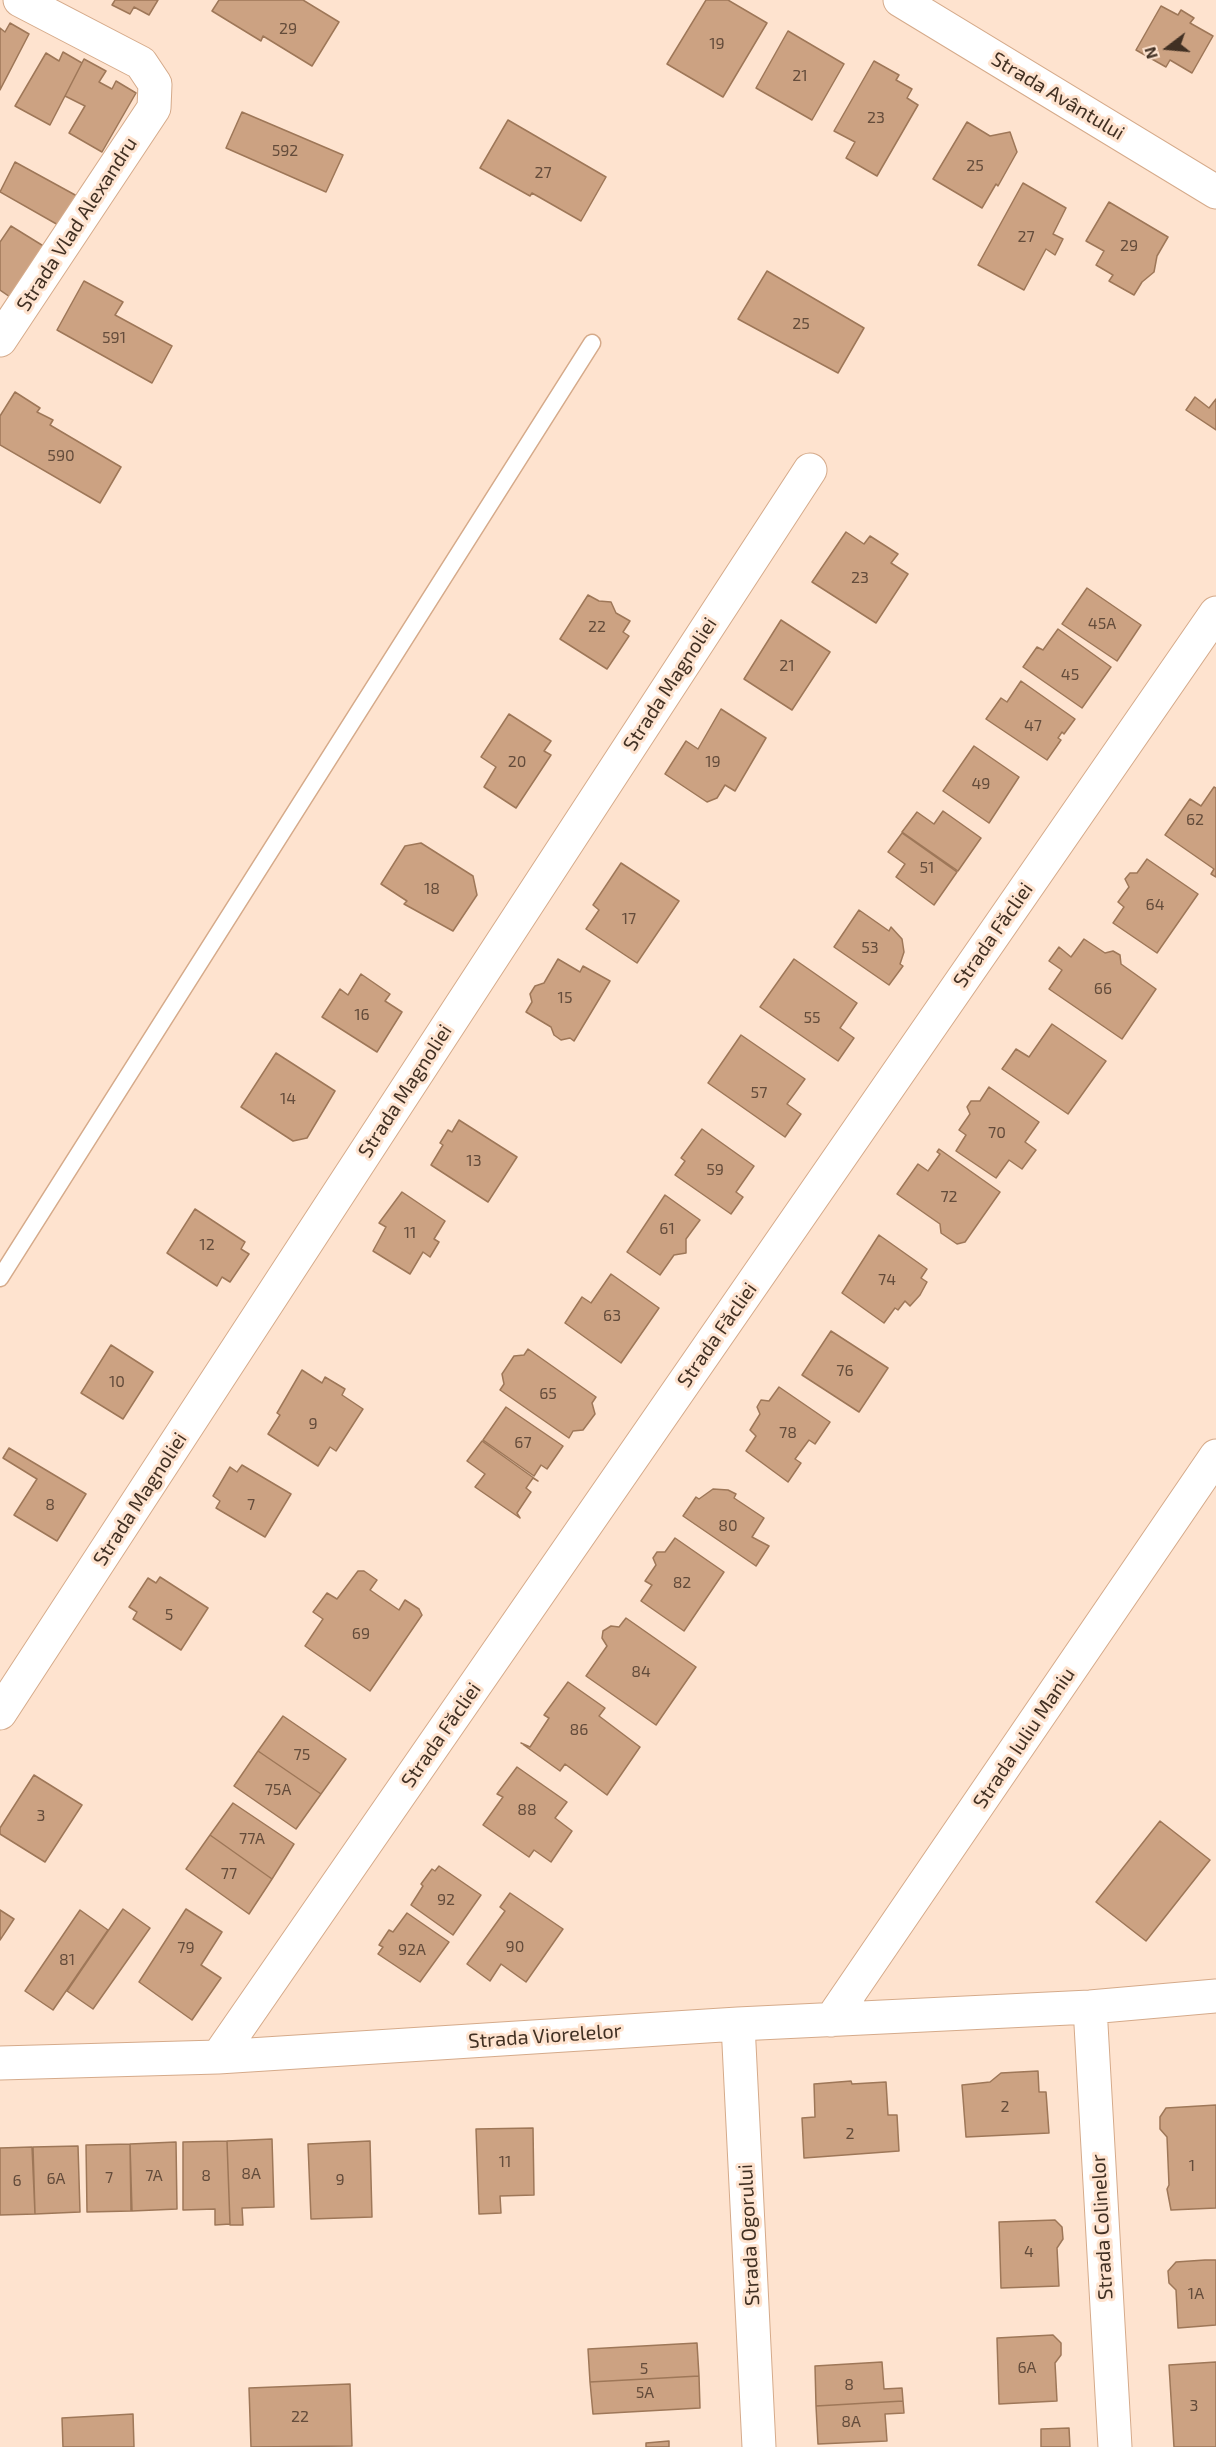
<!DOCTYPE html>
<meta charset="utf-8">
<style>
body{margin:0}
#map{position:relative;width:1216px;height:2447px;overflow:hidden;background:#fee3cf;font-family:"Exo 2",sans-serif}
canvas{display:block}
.north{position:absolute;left:1138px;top:18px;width:60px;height:60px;-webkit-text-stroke:4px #fee3cf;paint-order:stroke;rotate:254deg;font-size:16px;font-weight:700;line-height:24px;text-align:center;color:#413023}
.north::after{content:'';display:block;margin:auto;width:21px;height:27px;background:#413023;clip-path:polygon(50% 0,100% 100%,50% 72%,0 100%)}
</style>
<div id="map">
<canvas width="1216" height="2447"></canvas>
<div class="north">N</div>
</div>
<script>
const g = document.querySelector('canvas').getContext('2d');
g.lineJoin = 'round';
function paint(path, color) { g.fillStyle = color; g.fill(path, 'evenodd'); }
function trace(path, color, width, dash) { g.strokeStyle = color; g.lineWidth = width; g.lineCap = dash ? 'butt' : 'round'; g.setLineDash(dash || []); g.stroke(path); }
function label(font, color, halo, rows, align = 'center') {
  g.font = font + ' "Exo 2",sans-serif'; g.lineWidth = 6; g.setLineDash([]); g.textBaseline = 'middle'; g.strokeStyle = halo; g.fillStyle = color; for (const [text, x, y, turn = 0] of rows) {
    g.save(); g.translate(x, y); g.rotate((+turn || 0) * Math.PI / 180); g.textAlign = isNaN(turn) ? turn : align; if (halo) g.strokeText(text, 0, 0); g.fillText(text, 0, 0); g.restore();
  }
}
const building = new Path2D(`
 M115 0H158L149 15 134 7 130 14 112 5Z
 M219 0H303L339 22 312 66 263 36 261 41 212 11Z
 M706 0H728L767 23 723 97 667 64Z
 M1161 6 1178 15 1181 10 1194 18 1190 23 1213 36 1192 73 1170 60 1166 67 1136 50Z
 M10 23 29 34 0 90V28L5 32Z
 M788 31 844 64 812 120 756 88Z
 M63 52 82 63 50 125 15 106 46 53 59 61Z
 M84 59 106 71 99 82 112 89 116 81 136 93 102 152 69 133 85 106 65 96Z
 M874 61 899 75 896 80 912 89 907 98 918 105 877 176 846 158 855 142 834 131Z
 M242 112 343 155 326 192 226 148Z
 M508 120 606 177 581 221 532 193 530 196 480 168Z
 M967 122 990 136 1010 132 1017 152 998 186 996 184 982 208 933 179Z
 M15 162 77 196 60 226 0 192Z
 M1023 183 1066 208 1053 234 1063 239 1055 255 1046 249 1024 290 978 265Z
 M1109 202 1168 237 1157 256 1154 272 1142 282 1134 295 1109 281 1113 275 1096 265 1104 251 1086 241Z
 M11 226 45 247 13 299 0 290V242Z
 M767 271 864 328 838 373 738 319Z
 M84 281 123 302 115 315 172 346 152 383 57 330Z
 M15 392 40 408 37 412 53 420 50 425 121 467 100 503 0 445V416Z
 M1195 397 1209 408 1216 399V430L1186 410Z
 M846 532 864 544 870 536 898 554 891 563 908 574 876 623 812 582Z
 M1087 588 1141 625 1117 661 1062 624Z
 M588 595 599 601 611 602 616 613 630 621 623 632 629 636 607 669 560 639Z
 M781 620 830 652 792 710 744 679Z
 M1058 629 1111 667 1082 708 1023 667 1037 647 1043 650Z
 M1021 681 1075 719 1064 734 1062 732 1058 738 1061 740 1047 760 986 719 1001 698 1007 702Z
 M721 709 766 738 735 791 725 785 717 798 707 802 665 774 686 741 698 749Z
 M509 714 551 741 544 751 551 755 516 808 484 787 496 767 481 757Z
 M974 746 1019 777 989 823 943 791Z
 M1214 787 1216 788V877L1211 874 1214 869 1165 835 1190 799 1201 806Z
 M943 811 981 838 958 871 902 832 917 812 934 824Z
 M902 833 957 872 934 905 896 877 905 864 888 852Z
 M421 843 473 876 477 895 453 931 404 904 407 901 381 884 405 846Z
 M1147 859 1198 894 1157 953 1113 923 1124 907 1118 902 1129 887 1125 879 1130 873H1137Z
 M621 863 679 901 637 963 586 929 599 910 593 905Z
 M859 910 889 931 891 927 902 939 904 952 900 964 903 966 889 985 834 947Z
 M1084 939 1105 953 1113 951 1120 955 1121 964 1156 989 1122 1039 1049 989 1062 970 1049 961 1059 947 1071 957Z
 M558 959 580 972 583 966 610 981 574 1041 570 1038 561 1040 554 1035 551 1027 526 1012 532 1002 530 994 535 986 544 983Z
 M794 959 857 1003 840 1028 854 1038 838 1061 760 1007Z
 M361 974 390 994 385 1001 402 1012 377 1052 322 1017 340 989 348 995Z
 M1052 1024 1106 1061 1068 1114 1002 1069 1016 1049 1029 1057Z
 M741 1035 805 1079 787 1104 801 1114 785 1137 708 1083Z
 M276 1053 335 1091 307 1138 293 1141 241 1107Z
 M989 1087 1039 1122 1025 1142 1036 1150 1022 1169 1009 1160 996 1178 956 1151 966 1135 959 1130 970 1114 967 1107 971 1101H980Z
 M459 1120 517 1157 488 1202 431 1165 443 1145 440 1143 448 1130 452 1132Z
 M702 1129 754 1166 736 1192 743 1197 731 1214 675 1175 685 1161 681 1158Z
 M939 1149 1000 1192 965 1242 957 1244 941 1233 940 1224 897 1194 918 1164 928 1171 940 1154 937 1152Z
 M402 1192 445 1221 434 1239 439 1242 430 1257 423 1252 410 1274 373 1251 386 1227 379 1223Z
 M665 1195 700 1220 686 1239V1253L674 1255 660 1275 627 1252Z
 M195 1209 245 1242 241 1249 249 1254 230 1282 222 1277 217 1286 167 1253Z
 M879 1235 927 1269 921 1278 927 1282 920 1295 910 1306 905 1301 898 1310 895 1308 884 1323 842 1293Z
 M611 1274 659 1308 621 1363 565 1323 582 1297 591 1303Z
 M831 1331 888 1368 859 1412 802 1375Z
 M111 1345 153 1372 123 1419 81 1393Z
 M528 1349 596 1397 592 1403 595 1414 583 1430 573 1431 569 1438 500 1390 504 1384 502 1374 514 1356 524 1355Z
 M302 1370 322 1383 325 1377 345 1389 342 1395 363 1409 336 1451 330 1447 318 1466 268 1434 280 1415 277 1413Z
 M779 1387 830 1422 815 1444 809 1440 795 1459 801 1463 788 1482 746 1451 756 1436 750 1430 760 1414 757 1407 761 1400 769 1401Z
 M506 1407 563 1446 547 1469 541 1465 534 1476 483 1440Z
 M482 1441 538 1481 533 1478 526 1488 531 1492 517 1513 520 1518 475 1487 485 1474 467 1461Z
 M9 1448 86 1494 57 1541 14 1515 37 1479 3 1458Z
 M242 1465 291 1494 265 1537 216 1508 220 1501 213 1496 230 1467 237 1472Z
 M713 1489 728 1490 736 1494 734 1498 764 1518 752 1537 769 1546 756 1566 683 1516 696 1497 699 1499Z
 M675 1538 724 1572 684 1631 641 1601 652 1585 645 1581 656 1565 653 1558 657 1552H665Z
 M358 1571H364L377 1580 370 1590 399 1610 405 1600 419 1609 422 1615 370 1691 305 1646 323 1619 313 1612 327 1593 337 1599Z
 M160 1577 208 1608 181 1650 133 1619 137 1612 129 1607 148 1578 156 1583Z
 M626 1618 696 1667 656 1725 586 1676 607 1646 602 1638 603 1631 611 1626 619 1627Z
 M568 1682 605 1708 599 1716 640 1747 607 1795 565 1764 560 1771 521 1743 530 1747 549 1718 544 1715Z
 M283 1716 346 1759 321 1794 258 1751Z
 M258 1751 321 1794 296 1829 234 1786Z
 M517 1767 567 1802 555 1818 572 1831 551 1862 534 1850 529 1857 483 1825 503 1797 497 1794Z
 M34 1775 82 1805 45 1862 0 1834V1828Z
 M233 1803 294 1844 272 1879 210 1835Z
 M1160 1821 1210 1860 1146 1941 1096 1902Z
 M210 1835 272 1879 249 1914 186 1869Z
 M439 1866 481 1895 453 1935 411 1905 423 1886 421 1884 432 1869 435 1871Z
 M510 1893 563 1929 526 1982 501 1964 490 1981 467 1964 505 1911 500 1907Z
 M123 1909 150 1928 93 2009 67 1991Z
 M186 1909 222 1932 201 1965 221 1978 192 2020 139 1982Z
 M0 1910 14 1919 0 1940Z
 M80 1910 108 1930 53 2010 25 1991Z
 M407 1913 449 1942 420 1982 378 1954 383 1947 379 1945 389 1930 393 1932Z
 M1038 2071 1039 2092H1046L1049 2133 966 2137 962 2085 990 2082 1001 2073Z
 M851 2081 852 2084 886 2082 888 2115H897L899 2151 804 2158 802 2118 815 2117 814 2084Z
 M1216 2105V2208L1171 2210 1167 2189 1169 2185 1167 2137 1160 2129V2117L1166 2108Z
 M533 2128 534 2195 500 2196 501 2213 479 2214 476 2129Z
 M272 2139 274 2207 242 2208 243 2225H230L227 2141Z
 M227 2141 230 2224 215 2225V2209L183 2210V2142Z
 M370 2141 372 2217 311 2219 308 2144Z
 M176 2142 177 2209 132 2211 130 2144Z
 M130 2144 131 2211 87 2212 86 2145Z
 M78 2146 80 2212 35 2214 33 2147Z
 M32 2147 35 2214 0 2215V2148Z
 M1055 2220 1062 2227 1063 2239 1057 2248 1059 2286 1001 2288 999 2222Z
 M1205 2260H1216V2325L1178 2328 1176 2290 1169 2283 1168 2271 1176 2262Z
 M1053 2335 1061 2343V2355L1055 2363 1057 2401 999 2404 997 2338Z
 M697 2343 699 2376 590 2382 588 2349Z
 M882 2362 884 2389 902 2388 903 2401 816 2406 815 2366Z
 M1216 2362V2447H1174L1169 2365Z
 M699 2376 700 2408 593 2414 590 2382Z
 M350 2384 352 2446 251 2447 249 2388Z
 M903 2401 904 2413 885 2414 887 2441 818 2444 816 2406Z
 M133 2414 134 2447H63L62 2418Z
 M1069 2428 1070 2447H1041V2429Z
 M669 2441V2447H646V2443Z`);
const service = new Path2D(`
 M0 1278 592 343`);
const minor = new Path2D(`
 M900 0 1216 192
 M0 340 154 108 155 84 141 63 20 0
 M0 1713 810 470
 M1090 2007 1115 2447
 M831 2020 1216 1456
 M738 2024 759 2447
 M218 2057 1216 613
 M0 2063 218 2057 738 2024 1090 2007 1216 1996`);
const numberNames = [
 ["29",288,29],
 ["19",717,44],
 ["21",800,76],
 ["23",876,118],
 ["592",285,151],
 ["25",975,166],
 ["27",543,173],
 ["27",1026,237],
 ["29",1129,246],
 ["25",801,324],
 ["591",114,338],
 ["590",61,456],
 ["23",860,578],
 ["45A",1102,624],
 ["22",597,627],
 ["21",787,666],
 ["45",1070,675],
 ["47",1033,726],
 ["20",517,762],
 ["19",713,762],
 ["49",981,784],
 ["62",1195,820],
 ["51",927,868],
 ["18",432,889],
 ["64",1155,905],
 ["17",629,919],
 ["53",870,948],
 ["66",1103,989],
 ["15",565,998],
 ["16",362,1015],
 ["55",812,1018],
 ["57",759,1093],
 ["14",288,1099],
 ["70",997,1133],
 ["13",474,1161],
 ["59",715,1170],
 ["72",949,1197],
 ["61",667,1229],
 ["11",410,1233],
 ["12",207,1245],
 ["74",887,1280],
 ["63",612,1316],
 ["76",845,1371],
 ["10",117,1382],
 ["65",548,1394],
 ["9",313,1424],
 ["78",788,1433],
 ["67",523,1443],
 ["8",50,1505],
 ["7",251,1505],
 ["80",728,1526],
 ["82",682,1583],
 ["5",169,1615],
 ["69",361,1634],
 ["84",641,1672],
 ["86",579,1730],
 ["75",302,1755],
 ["75A",278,1790],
 ["88",527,1810],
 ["3",41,1816],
 ["77A",252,1839],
 ["77",229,1874],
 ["92",446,1900],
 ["90",515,1947],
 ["79",186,1948],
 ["92A",412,1950],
 ["81",67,1960],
 ["2",1005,2107],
 ["2",850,2134],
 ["11",505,2162],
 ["1",1192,2166],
 ["8A",251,2174],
 ["7A",154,2176],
 ["8",206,2176],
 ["7",109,2178],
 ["6A",56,2179],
 ["9",340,2180],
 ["6",17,2181],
 ["4",1029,2252],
 ["1A",1196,2294],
 ["6A",1027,2368],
 ["5",644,2369],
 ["8",849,2385],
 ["5A",645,2393],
 ["3",1194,2406],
 ["22",300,2417],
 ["8A",851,2422]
];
const streetNames = [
 ["Strada Avântului",1058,96,31],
 ["Strada Vlad Alexandru",77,224,-57],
 ["Strada Magnoliei",670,684,-57],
 ["Strada Făcliei",993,935,-55],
 ["Strada Magnoliei",405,1091,-57],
 ["Strada Făcliei",717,1335,-55],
 ["Strada Magnoliei",140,1499,-57],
 ["Strada Făcliei",441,1735,-55],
 ["Strada Iuliu Maniu",1024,1738,-56],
 ["Strada Viorelelor",545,2036,-4],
 ["Strada Colinelor",1102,2227,-93],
 ["Strada Ogorului",749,2235,-93]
];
paint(building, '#cca282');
trace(building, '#9e7758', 1.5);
trace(service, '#d5aa8a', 19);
trace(minor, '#d5aa8a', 35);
trace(service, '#fff', 16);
trace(minor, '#fff', 33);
label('16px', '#644c3b', null, numberNames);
label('20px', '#413023', '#fee3cf', streetNames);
</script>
